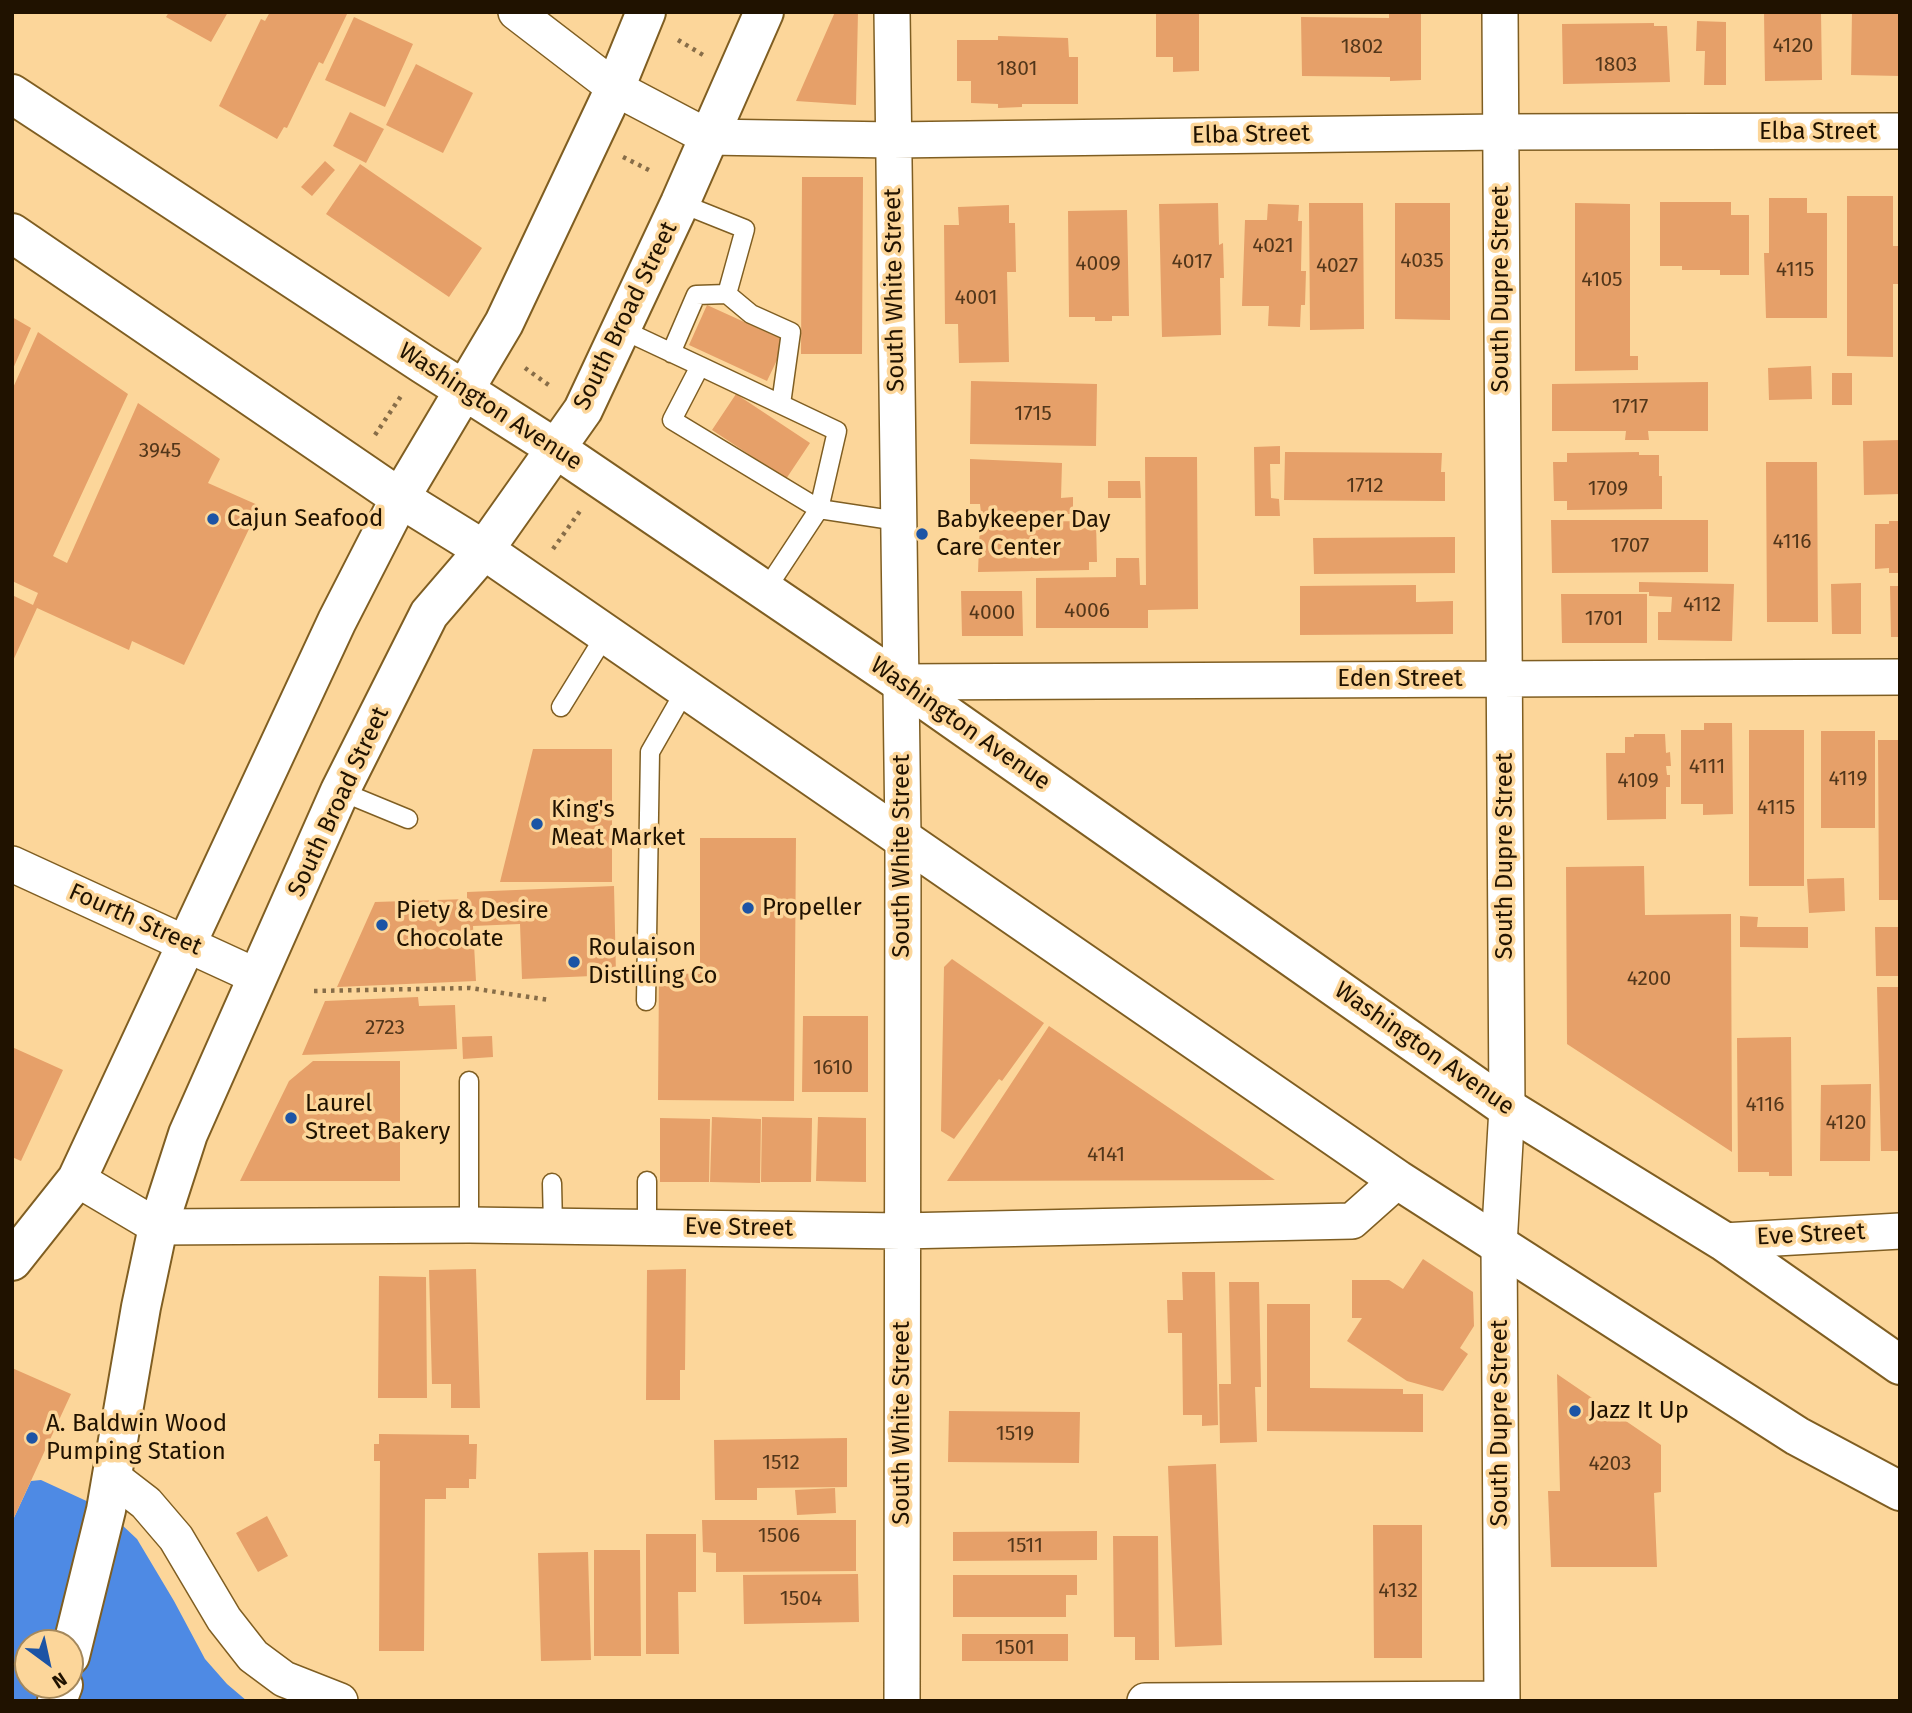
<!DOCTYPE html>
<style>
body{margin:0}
#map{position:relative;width:1912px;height:1713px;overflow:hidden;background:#fcd69a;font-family:"Fira Sans",sans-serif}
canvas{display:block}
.frame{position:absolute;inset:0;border:14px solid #201200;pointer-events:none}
.north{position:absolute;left:14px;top:1629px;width:70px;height:70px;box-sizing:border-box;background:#fcd69a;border:2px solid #a4885c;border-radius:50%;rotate:147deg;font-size:19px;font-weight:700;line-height:28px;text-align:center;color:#201200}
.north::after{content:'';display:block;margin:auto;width:24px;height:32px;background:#1c54a5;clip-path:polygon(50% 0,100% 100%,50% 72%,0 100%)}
</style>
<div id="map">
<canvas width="1912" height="1713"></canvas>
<div class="frame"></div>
<div class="north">N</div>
</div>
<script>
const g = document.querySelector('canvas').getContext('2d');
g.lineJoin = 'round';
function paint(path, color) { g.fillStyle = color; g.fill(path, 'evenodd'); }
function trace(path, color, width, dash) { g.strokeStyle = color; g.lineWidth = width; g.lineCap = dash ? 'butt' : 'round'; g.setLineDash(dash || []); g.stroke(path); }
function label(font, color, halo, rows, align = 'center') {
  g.font = font + ' "Fira Sans",sans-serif'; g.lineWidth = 7; g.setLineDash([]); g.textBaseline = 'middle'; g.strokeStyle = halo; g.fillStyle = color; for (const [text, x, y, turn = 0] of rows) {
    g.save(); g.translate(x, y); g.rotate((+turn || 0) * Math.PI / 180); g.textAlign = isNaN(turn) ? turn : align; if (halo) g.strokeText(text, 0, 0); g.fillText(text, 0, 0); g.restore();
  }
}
const water = new Path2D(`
 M41 1480 106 1510 137 1539 174 1601 205 1659 227 1684 247 1701H12V1522L31 1481ZM28 1643H70V1685H28Z`);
const building = new Path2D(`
 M169 12H228L211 42 166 17Z
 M270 12H348L323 64 319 62 287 128 284 127 277 139 219 106 261 19 265 21Z
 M835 12H858L856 105 796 101Z
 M1156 12H1199V71L1173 72V57H1156Z
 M1389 12H1421V80L1390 81V77L1302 76 1301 17 1389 18Z
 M1764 12H1821L1822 80 1765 81Z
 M1852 12H1900V76L1851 75Z
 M354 17 413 44 385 107 325 80Z
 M1697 21 1726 22V85H1704L1705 51H1696Z
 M1654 23V26H1667L1670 82 1563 84 1562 24Z
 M998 36 1068 38 1069 57H1078V104H1022V107L998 108V104L971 103V81H957V40H998Z
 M416 64 473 93 443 153 386 125Z
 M350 112 384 129 366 163 333 146Z
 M325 161 335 170 312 196 301 187Z
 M360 164 482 248 449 297 326 214Z
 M802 177H863L862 354H801Z
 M1847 196H1893V246H1900V284H1893V357L1847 356Z
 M1769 198H1807V213H1827V318H1766L1764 253H1769Z
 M1660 202H1731V215H1749V275H1720V270H1682V266H1660Z
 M1218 203 1219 245 1223 243 1224 278H1220L1221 335 1162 337 1159 204Z
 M1309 203H1363L1364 329 1310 330Z
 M1395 203H1450V320L1395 319Z
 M1575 203 1630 204V356H1638V370L1575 371Z
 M1268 204 1299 205 1298 221H1302L1301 271H1306L1305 305H1301L1300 327 1268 326 1269 306H1242L1245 220H1267Z
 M1009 205V223H1015L1016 272H1007L1009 362 959 363 958 324H945L944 225H959L958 207Z
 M1127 210 1129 316H1112V321H1095V317H1069L1068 211Z
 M707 305 786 341 767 381 689 345Z
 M12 317 31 328 12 371Z
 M38 332 128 394 53 556 67 563 138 403 220 459 208 483 260 506 184 665 132 641 129 650 37 608 12 663V595L33 605 38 593 12 581V390Z
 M1811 366 1812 399 1769 400 1768 368Z
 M1832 373H1852V405H1832Z
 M971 381 1097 384 1096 446 970 444Z
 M1708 382V431H1648L1649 440H1625L1626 431H1552V384Z
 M736 394 810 443 786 479 712 430Z
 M1900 440V494L1864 495 1863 441Z
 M1280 446V464H1270L1271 498 1279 499 1280 516H1255L1254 447Z
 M1285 452 1442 453 1441 472H1445V501L1284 500Z
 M1639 452V455H1659V476H1662V509L1567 510V501H1554L1553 462H1567V453Z
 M1145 457H1197L1198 609 1148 610V628H1036V578L1116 577V558H1139L1140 585H1146Z
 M970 459 1062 463 1061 498 1073 497V514L981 513 980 504H970Z
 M1766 462H1817L1818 622H1767Z
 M1108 481H1140L1141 498H1108Z
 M1551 520H1708V572L1552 573Z
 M1096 521 1097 562H1089V570L978 572 980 522Z
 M1889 521H1900V573H1889V568L1875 569V524H1889Z
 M1455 537V573L1314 574 1313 538Z
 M1639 582 1734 584 1732 641 1658 640V612H1671L1672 597 1649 596V592H1639Z
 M1861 583V634H1832L1831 584Z
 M1416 585V602L1453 601V634L1300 635V586Z
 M1890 586H1900V637H1891Z
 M961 591H1022L1023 636H962Z
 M1561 594H1647V643H1562Z
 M1704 723H1732L1733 814 1703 815V804H1681V730H1704Z
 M1749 730H1804V886H1749Z
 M1821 731H1875V828H1821Z
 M1634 734H1665L1666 753 1670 752 1671 766H1666L1667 775H1670V787H1666V819L1607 820 1606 753H1625V737H1634Z
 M1878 740H1900V900H1879Z
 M533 749H612V882H500Z
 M700 838H796L794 1101 658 1100 659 973 700 974Z
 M1644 866 1645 915 1731 914 1732 1152 1567 1044 1566 867Z
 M1844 878 1845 911 1809 913 1807 879Z
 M614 886 616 975 522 979 520 924 473 926 476 981 337 987 375 902 467 899V892Z
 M1740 916 1758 917 1757 927H1808V948L1740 947Z
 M1875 927H1900V976H1876Z
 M952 959 1044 1023 1002 1081 999 1079 954 1139 941 1131 944 967Z
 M1877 987H1900V1151H1881Z
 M418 997 419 1006 455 1005 457 1049 302 1055 325 1001Z
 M803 1016H868V1092H802Z
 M1049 1026 1275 1180 947 1181Z
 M492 1036 493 1057 463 1059 462 1037Z
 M1791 1037 1792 1176H1769V1172H1738L1737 1038Z
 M12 1047 63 1070 21 1161 12 1157Z
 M313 1061H400V1181H240L289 1081Z
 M1871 1084 1870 1161H1820L1821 1085Z
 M712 1117 761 1119 760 1183 710 1182Z
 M762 1117 812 1118 811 1182H761Z
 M818 1117 866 1118V1182L816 1181Z
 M660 1118 710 1119 709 1182H660Z
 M1423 1259 1473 1292 1474 1326 1460 1348 1468 1354 1443 1391 1407 1381 1347 1341 1362 1318H1352V1280H1389L1403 1289Z
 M476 1269 480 1408H451V1384H432L429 1270Z
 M686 1269 685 1370H680V1400H646L647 1270Z
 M1182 1272H1215L1218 1425 1202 1426V1415H1183L1182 1333H1168L1167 1300H1183Z
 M379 1276 426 1277 427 1398H378Z
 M1229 1282H1259L1261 1387H1255L1257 1442 1220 1443 1219 1384H1231Z
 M1267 1304H1310V1388L1403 1389V1394H1423V1432L1267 1431Z
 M12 1368 71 1394 12 1522Z
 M1557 1374 1661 1445V1492L1654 1493 1657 1567H1551L1548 1491H1560Z
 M949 1411 1080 1412 1079 1463 948 1462Z
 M379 1434 469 1435V1444H477L476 1479H469V1488H446V1499H425L424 1651H379L380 1461H374V1444H379Z
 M847 1438V1487L757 1488V1500H715L714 1440Z
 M1216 1464 1222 1645 1175 1647 1168 1466Z
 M835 1488 836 1513 797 1515 795 1490Z
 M267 1516 288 1556 258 1572 236 1533Z
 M702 1520H856V1571L716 1572V1553L703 1552Z
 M1373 1525H1422V1658H1374Z
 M1097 1531V1560L953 1561V1532Z
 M646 1534H696V1592H678L679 1654H646Z
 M1113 1536H1158L1159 1660H1135V1637H1114Z
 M594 1550H640L641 1656H594Z
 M588 1552 591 1660 541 1661 538 1553Z
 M858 1574 859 1622 744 1624 743 1575Z
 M953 1575H1077V1595H1066V1617H953Z
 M962 1634H1068V1661H962Z`);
const path = new Path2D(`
 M678 40 703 55
 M623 157 653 172
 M525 368 550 386
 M375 435 401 396
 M553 549 580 511
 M314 991 470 988 549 1000`);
const lane = new Path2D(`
 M680 203 745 229 727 294
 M621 329 700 366
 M671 353 696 295 727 294 751 314 791 332 781 404
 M700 366 837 431 819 509 672 420Z
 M765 591 819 509 898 521
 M561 707 606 634
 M340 791 408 819
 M646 1001 650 752 686 689
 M469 1081V1225
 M552 1183 553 1226
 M647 1226V1181`);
const street = new Path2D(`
 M516 12 615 88 708 137 893 140 1500 132 1900 131
 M892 12 903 836 902 1701
 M900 682 1900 677
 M12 864 258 977
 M77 1179 158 1227 469 1225 901 1231 1352 1221 1398 1180
 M1723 1241 1900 1231
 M111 1476 146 1503 176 1538 224 1619 253 1656 284 1679 340 1701
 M1145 1701 1502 1699 1499 1245 1507 1108 1500 12`);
const secondary = new Path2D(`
 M12 94 423 364 555 448 900 682 1507 1108 1723 1241 1900 1365
 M12 233 400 498 484 550 1398 1180 1797 1436 1900 1491
 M12 1261 77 1179 337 621 400 498 504 323 615 88 646 12
 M70 1656 106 1510 141 1307 158 1227 188 1134 340 791 429 614 484 550 583 410 680 203 764 12
 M57 1701 63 1685`);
const markers = [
 [213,519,7,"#1c54a5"],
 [922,534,7,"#1c54a5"],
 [537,824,7,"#1c54a5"],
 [748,908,7,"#1c54a5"],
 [382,925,7,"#1c54a5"],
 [574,962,7,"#1c54a5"],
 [291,1118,7,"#1c54a5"],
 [1575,1411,7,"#1c54a5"],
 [32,1438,7,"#1c54a5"]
];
const numberNames = [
 ["4120",1793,46],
 ["1802",1362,47],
 ["1803",1616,65],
 ["1801",1017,69],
 ["4021",1273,246],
 ["4035",1422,261],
 ["4017",1192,262],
 ["4009",1098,264],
 ["4027",1337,266],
 ["4115",1795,270],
 ["4105",1602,280],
 ["4001",976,298],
 ["1717",1630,407],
 ["1715",1033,414],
 ["3945",160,451],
 ["1712",1365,486],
 ["1709",1608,489],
 ["4116",1792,542],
 ["1707",1630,546],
 ["4112",1702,605],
 ["4006",1087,611],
 ["4000",992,613],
 ["1701",1604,619],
 ["4111",1707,767],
 ["4119",1848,779],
 ["4109",1638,781],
 ["4115",1776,808],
 ["4200",1649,979],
 ["2723",385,1028],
 ["1610",833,1068],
 ["4116",1765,1105],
 ["4120",1846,1123],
 ["4141",1106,1155],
 ["1519",1015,1434],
 ["1512",781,1463],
 ["4203",1610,1464],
 ["1506",779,1536],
 ["1511",1025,1546],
 ["4132",1398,1591],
 ["1504",801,1599],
 ["1501",1015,1648]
];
const streetNames = [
 ["Elba Street",1818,132],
 ["Elba Street",1251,135,-1],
 ["South Dupre Street",1501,289,-90],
 ["South White Street",895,290,-91],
 ["South Broad Street",626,316,-64],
 ["Washington Avenue",490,407,33],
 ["Eden Street",1400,679],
 ["Washington Avenue",960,724,35],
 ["South Broad Street",339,802,-65],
 ["South White Street",902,856,-90],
 ["South Dupre Street",1505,856,-90],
 ["Fourth Street",135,920,24],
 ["Washington Avenue",1424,1049,35],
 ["Eve Street",739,1228,1],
 ["Eve Street",1811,1235,-3],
 ["South White Street",902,1423,-90],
 ["South Dupre Street",1500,1423,-90]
];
const poiNames = [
 ["Cajun Seafood",227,519],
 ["Babykeeper Day",936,520],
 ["Care Center",936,548],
 ["King's",551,810],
 ["Meat Market",551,838],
 ["Propeller",762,908],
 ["Piety & Desire",396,911],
 ["Chocolate",396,939],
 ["Roulaison",588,948],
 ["Distilling Co",588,976],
 ["Laurel",305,1104],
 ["Street Bakery",305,1132],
 ["Jazz It Up",1589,1411],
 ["A. Baldwin Wood",46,1424],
 ["Pumping Station",46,1452]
];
paint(water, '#4e8ae4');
paint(building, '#e6a069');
trace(lane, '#7f5e22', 21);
trace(street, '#7f5e22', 38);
trace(secondary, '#7f5e22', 42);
trace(path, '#876d48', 4.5, [3.5, 5]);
trace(lane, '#fff', 18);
trace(street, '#fff', 35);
trace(secondary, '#fff', 38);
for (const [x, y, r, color] of markers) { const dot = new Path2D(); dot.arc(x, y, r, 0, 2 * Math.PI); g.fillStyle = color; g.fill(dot); trace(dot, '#fcd69a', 2.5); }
label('21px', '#52361a', null, numberNames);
label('24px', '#201200', '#fcd69a', streetNames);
label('24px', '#201200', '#fcd69a', poiNames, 'left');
</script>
